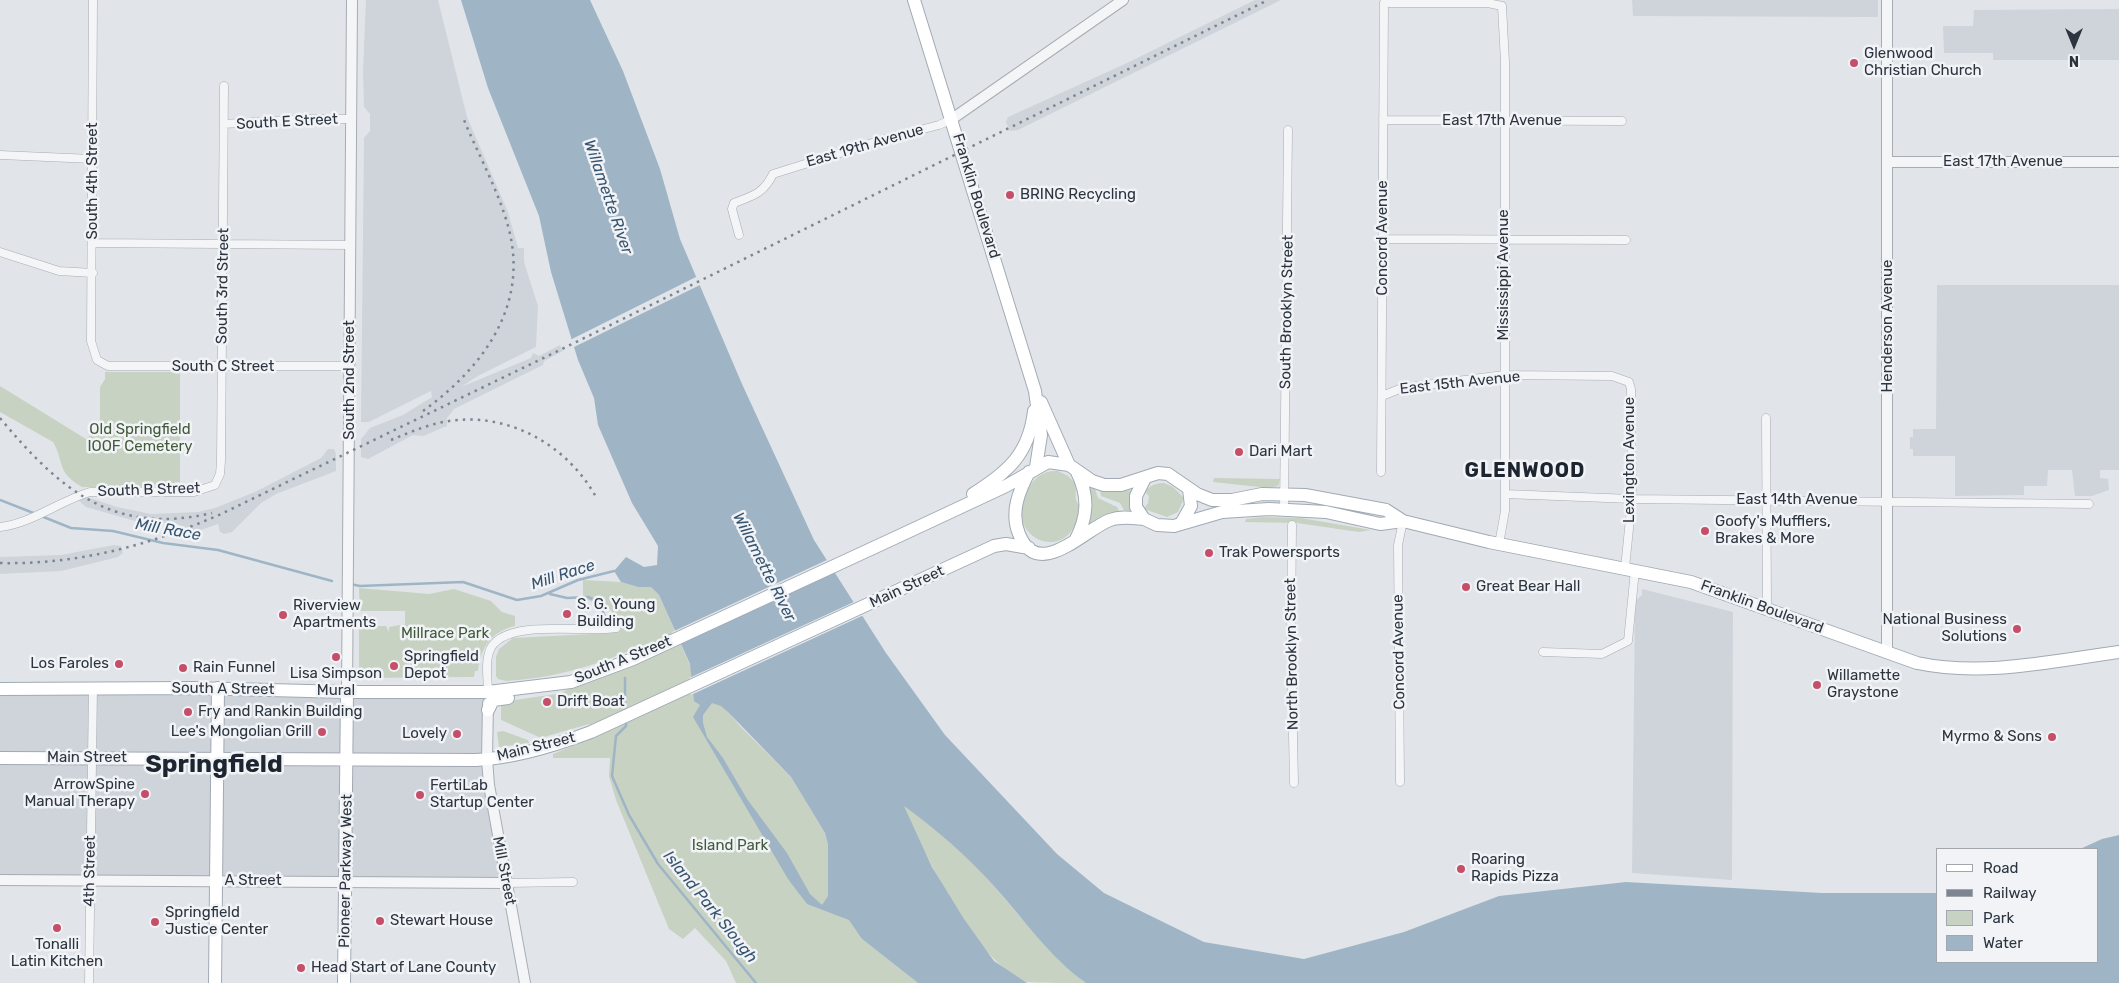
<!DOCTYPE html>
<style>
body{margin:0}
#map{position:relative;width:2119px;height:983px;overflow:hidden;background:#e1e5e9;font-family:Rubik,sans-serif}
canvas{display:block}
.legend{position:absolute;left:1936px;top:848px;width:162px;height:115px;box-sizing:border-box;background:#f1f3f6;border:1px solid #a2a7ad;margin:0;padding:6px 9px;list-style:none;font-size:15px;color:#2b343f}
.legend li{display:flex;align-items:center;gap:10px;height:25px}
.legend b{width:25px;border:1px solid #a2a7ad}
.north{position:absolute;left:2049px;top:20px;width:50px;height:50px;-webkit-text-stroke:4px #f1f3f6;paint-order:stroke;rotate:180deg;font-size:14px;font-weight:700;line-height:20px;text-align:center;color:#2b343f}
.north::after{content:'';display:block;margin:auto;width:18px;height:22px;background:#2b343f;clip-path:polygon(50% 0,100% 100%,50% 72%,0 100%)}
</style>
<div id="map">
<canvas width="2119" height="983"></canvas>
<ul class="legend">
<li><b style="height:6px;background:#fff"></b>Road</li>
<li><b style="height:6px;background:#7c8591"></b>Railway</li>
<li><b style="height:14px;background:#c8d2c3"></b>Park</li>
<li><b style="height:14px;background:#9fb5c6"></b>Water</li>
</ul>
<div class="north">N</div>
</div>
<script>
const g = document.querySelector('canvas').getContext('2d');
g.lineJoin = 'round';
function paint(path, color) { g.fillStyle = color; g.fill(path, 'evenodd'); }
function trace(path, color, width, dash) { g.strokeStyle = color; g.lineWidth = width; g.lineCap = dash ? 'butt' : 'round'; g.setLineDash(dash || []); g.stroke(path); }
function label(font, color, halo, rows, align = 'center') {
  g.font = font + ' Rubik,sans-serif'; g.lineWidth = 5; g.setLineDash([]); g.textBaseline = 'middle'; g.strokeStyle = halo; g.fillStyle = color; for (const [text, x, y, turn = 0] of rows) {
    g.save(); g.translate(x, y); g.rotate((+turn || 0) * Math.PI / 180); g.textAlign = isNaN(turn) ? turn : align; if (halo) g.strokeText(text, 0, 0); g.fillText(text, 0, 0); g.restore();
  }
}
const built = new Path2D(`
 M366 0H438L467 117 508 212 518 248H524V262L538 306 536 347 478 376 461 387 531 358 533 353 539 356 560 345 563 351 544 361 543 365 454 409 447 418V426L423 436 413 435 368 459 361 457V439L370 428 403 415 432 397 431 391 369 422H361L364 138 370 131V114L364 107 363 72Z
 M1255 0H1281L1018 130 1010 131 1006 122 1008 117 1127 63Z
 M1632 0H1878V17L1633 16Z
 M2119 9V60H1993V53H1944L1943 26H1973L1974 10Z
 M1937 285H2119V470H2100V478L2108 479 2109 490 2092 496H2075L2072 470H2048L2047 486H2024V495L1955 496V456H1913V449H1910V437H1913V429H1936Z
 M328 449H334L336 454V471L276 494 261 503 232 532 224 534 220 532 218 524 184 536 178 524 135 521 86 507 78 500 87 497 117 507 151 514 198 512 215 508 255 492 321 458Z
 M114 545 121 546 123 553 118 557 61 571 0 574V557L61 555Z
 M1642 589 1733 612 1732 880 1632 873 1635 601 1642 595Z
 M0 689 488 692 487 748 506 883 0 880Z`);
const green = new Path2D(`
 M105 372H180V482H175L174 487H82C56 472 65 463 53 442L0 412V386L86 439 100 427V387L105 379Z
 M1058 471 1068 476 1075 483C1078 491 1072 498 1080 506 1073 571 997 538 1029 487 1036 476 1045 470 1058 471Z
 M1214 478 1280 479 1278 486 1269 488 1213 482Z
 M1164 483 1173 487 1184 498 1178 512 1167 517 1144 509 1148 503 1149 496 1145 492C1150 485 1156 483 1164 483Z
 M1091 487 1095 489 1098 498 1117 507 1119 511 1104 516 1090 524 1087 522 1088 488Z
 M1100 490 1116 492 1132 490 1131 511 1124 510 1120 503 1101 496Z
 M1262 517 1301 518 1371 530 1359 532 1297 523 1245 522 1246 519Z
 M583 580 621 582 638 587H651L659 595 690 665 740 726 791 777 825 833 862 939 918 983H736L726 961 695 928 683 939 669 929 616 800 609 776 610 758H553V754L593 738 589 724 541 738 501 720V702L557 694 634 663 629 651C587 668 552 678 506 681L498 679 496 676V657L499 649 513 638 613 633V614L610 609 583 598Z
 M359 588 429 594 454 589 491 601 502 612 515 616V626C492 631 480 648 478 671H475L474 677 361 678 359 675V627L357 623H365V626H386L389 632V627L405 624V611H360Z
 M503 731 528 740 529 743 499 747 497 732Z
 M903 805C937 829 967 855 994 886 1023 919 1050 957 1086 983 1074 983 1033 983 1025 982 970 955 928 859 903 805Z`);
const water = new Path2D(`
 M461 0H590L623 71 660 169 680 239 742 384 814 540 886 653 945 735 1057 854 1104 893 1204 942 1304 959 1404 932 1499 896 1626 882 1822 893H1938V962H2098V849H2080L2102 839 2119 835V983H1086C1049 957 1023 918 993 885 966 855 937 830 904 806L932 867 964 919 994 961 1027 983H918L862 939 849 920 807 904 788 879 693 717 700 705 694 701 690 664 659 595 651 587H638L621 582 614 571 626 557 644 567 657 565 658 546 632 503 598 425 594 398 578 360 551 272 539 216 488 88ZM712 703 721 706 728 712 791 777 825 833 828 844V896L822 905 810 894 787 853 747 799 723 758 707 737 703 723V715Z`);
const pier = new Path2D(`
 M698 276 702 284 572 348 570 340Z
 M829 559 837 571 677 644 672 632Z
 M856 601 864 615 691 695 689 678Z`);
const stream = new Path2D(`
 M0 500 36 514
 M41 516 71 528 113 531 163 543 218 550 332 581
 M350 584 360 586 463 582 517 600 541 596 578 580 614 571
 M550 594 567 598 588 597 597 601 600 603 607 623
 M625 712V678
 M626 720V726L616 736 612 776 629 815 658 864 756 983`);
const minor = new Path2D(`
 M93 0 91 341 97 360 108 366H350
 M1383 120 1622 121
 M224 124 302 119H351
 M0 155 93 159
 M739 235 732 209 734 203C753 196 764 193 773 174L885 139 939 125 952 119
 M1383 239 1626 240
 M93 243 350 245
 M0 252 59 271 93 273
 M1382 396 1402 388 1504 375 1612 376 1629 382 1631 389 1632 499 1625 568
 M1766 418 1767 608
 M1381 472 1384 3H1488L1502 6 1505 62V511L1499 544
 M1505 494 1632 499 2089 504
 M1284 509 1288 130
 M1292 525 1291 639 1294 783
 M0 527C33 523 59 501 90 492H194L215 485 220 474 221 461 224 86
 M1543 652 1602 654 1628 641 1635 570
 M488 692C488 679 484 658 492 646 511 619 584 633 616 628
 M1400 782 1398 545 1403 521
 M506 883 573 882
 M89 983 93 687`);
const tertiary = new Path2D(`
 M952 119 1123 0
 M1888 162H2119
 M1887 652V0
 M347 692 352 0
 M488 703 487 759 489 785 525 983
 M0 880 506 883`);
const primary = new Path2D(`
 M914 0 1035 391 1041 435 1036 467
 M1041 402 1069 465
 M1029 472C1019 491 1010 512 1019 534 1038 582 1085 529 1110 520 1121 516 1132 518 1144 519
 M1145 478 1136 496V507L1144 519 1157 525 1174 526 1222 512 1269 509 1326 512 1380 524 1403 521 1489 542 1691 582 1917 663C1984 677 2052 661 2119 652
 M973 494C1008 472 1029 454 1034 411
 M1182 522 1191 506 1189 489
 M1075 541C1088 517 1089 496 1077 472
 M0 689 192 688 347 692H488L571 682 633 659 899 536 1006 486 1048 462 1069 465 1092 481 1104 485H1121L1158 473 1168 474 1197 494 1212 500H1232L1262 494 1305 495 1386 510 1403 521
 M488 710 493 700 508 698
 M0 758 476 760C515 758 554 746 591 732L994 546 1006 544 1029 548
 M215 983 218 688
 M344 983 347 692`);
const rail = new Path2D(`
 M423 411C484 367 530 304 508 226 498 190 478 154 464 120
 M0 418C60 490 113 536 212 513
 M391 440C410 432 429 424 449 421 509 412 567 445 596 497
 M0 563C77 565 151 545 221 514L562 349 1268 0`);
const markers = [
 [1854,63,5,"#c54f69"],
 [1010,195,5,"#c54f69"],
 [1239,452,5,"#c54f69"],
 [1705,531,5,"#c54f69"],
 [1209,553,5,"#c54f69"],
 [1466,587,5,"#c54f69"],
 [567,614,5,"#c54f69"],
 [283,615,5,"#c54f69"],
 [2017,629,5,"#c54f69"],
 [336,657,5,"#c54f69"],
 [119,664,5,"#c54f69"],
 [394,666,5,"#c54f69"],
 [183,668,5,"#c54f69"],
 [1817,685,5,"#c54f69"],
 [547,702,5,"#c54f69"],
 [188,712,5,"#c54f69"],
 [322,732,5,"#c54f69"],
 [457,734,5,"#c54f69"],
 [2052,737,5,"#c54f69"],
 [145,794,5,"#c54f69"],
 [420,795,5,"#c54f69"],
 [1461,869,5,"#c54f69"],
 [380,921,5,"#c54f69"],
 [155,922,5,"#c54f69"],
 [57,928,5,"#c54f69"],
 [301,968,5,"#c54f69"]
];
const poiNames = [
 ["Glenwood",1864,54],
 ["Christian Church",1864,71],
 ["BRING Recycling",1020,195],
 ["Dari Mart",1249,452],
 ["Goofy's Mufflers,",1715,522],
 ["Brakes & More",1715,539],
 ["Trak Powersports",1219,553],
 ["Great Bear Hall",1476,587],
 ["S. G. Young",577,605],
 ["Building",577,622],
 ["Riverview",293,606],
 ["Apartments",293,623],
 ["National Business",2007,620,"right"],
 ["Solutions",2007,637,"right"],
 ["Springfield",404,657],
 ["Depot",404,674],
 ["Los Faroles",109,664,"right"],
 ["Rain Funnel",193,668],
 ["Lisa Simpson",336,674,"center"],
 ["Mural",336,691,"center"],
 ["Willamette",1827,676],
 ["Graystone",1827,693],
 ["Drift Boat",557,702],
 ["Fry and Rankin Building",198,712],
 ["Lee's Mongolian Grill",312,732,"right"],
 ["Lovely",447,734,"right"],
 ["Myrmo & Sons",2042,737,"right"],
 ["ArrowSpine",135,785,"right"],
 ["Manual Therapy",135,802,"right"],
 ["FertiLab",430,786],
 ["Startup Center",430,803],
 ["Roaring",1471,860],
 ["Rapids Pizza",1471,877],
 ["Springfield",165,913],
 ["Justice Center",165,930],
 ["Stewart House",390,921],
 ["Tonalli",57,945,"center"],
 ["Latin Kitchen",57,962,"center"],
 ["Head Start of Lane County",311,968]
];
const streetNames = [
 ["East 17th Avenue",1502,121],
 ["South E Street",287,122,-3],
 ["East 19th Avenue",865,146,-16],
 ["East 17th Avenue",2003,162],
 ["South 4th Street",93,181,-90],
 ["Franklin Boulevard",976,196,73],
 ["Concord Avenue",1383,238,-90],
 ["Mississippi Avenue",1504,275,-90],
 ["South 3rd Street",223,286,-89],
 ["South Brooklyn Street",1287,312,-89],
 ["Henderson Avenue",1888,326,-90],
 ["South C Street",223,367],
 ["South 2nd Street",350,380,-90],
 ["East 15th Avenue",1460,383,-6],
 ["Lexington Avenue",1630,460,-90],
 ["South B Street",149,490,-2],
 ["East 14th Avenue",1797,500],
 ["Main Street",907,587,-25],
 ["Franklin Boulevard",1762,607,20],
 ["Concord Avenue",1399,652,-91],
 ["North Brooklyn Street",1292,654,-91],
 ["South A Street",623,660,-22],
 ["South A Street",223,689,1],
 ["Main Street",536,747,-14],
 ["Main Street",87,758],
 ["4th Street",90,871,-89],
 ["Pioneer Parkway West",346,871,-89],
 ["Mill Street",504,871,79],
 ["A Street",253,881]
];
const parkNames = [
 ["Old Springfield",140,430],
 ["IOOF Cemetery",140,447],
 ["Millrace Park",445,634],
 ["Island Park",730,846]
];
const waterNames = [
 ["Willamette River",608,197,71],
 ["Mill Race",168,530,10],
 ["Willamette River",764,567,63],
 ["Mill Race",563,575,-18],
 ["Island Park Slough",710,907,51]
];
const districtNames = [
 ["GLENWOOD",1525,471]
];
const townNames = [
 ["Springfield",214,765]
];
paint(built, '#cfd4da');
paint(green, '#c8d2c3');
paint(water, '#9fb5c6');
paint(pier, '#e1e5e9');
trace(stream, '#9fb5c6', 2.5);
trace(minor, '#a7acb3', 9);
trace(tertiary, '#a7acb3', 12);
trace(primary, '#a1aab4', 14);
trace(minor, '#f4f5f7', 8);
trace(tertiary, '#f4f5f7', 10);
trace(primary, '#fff', 12);
trace(rail, '#7c8591', 2.5, [2.5, 5]);
for (const [x, y, r, color] of markers) { const dot = new Path2D(); dot.arc(x, y, r, 0, 2 * Math.PI); g.fillStyle = color; g.fill(dot); trace(dot, '#f1f3f6', 2); }
label('15px', '#2b343f', '#f1f3f6', poiNames, 'left');
label('15px', '#2b343f', '#f1f3f6', streetNames);
label('15px', '#415a39', '#f1f3f6', parkNames);
label('italic 16px', '#375570', '#f1f3f6', waterNames);
g.letterSpacing = '1px';
label('bold 20px', '#1d2530', '#f1f3f6', districtNames);
g.letterSpacing = '0px';
label('bold 25px', '#1d2530', '#f1f3f6', townNames);
</script>
